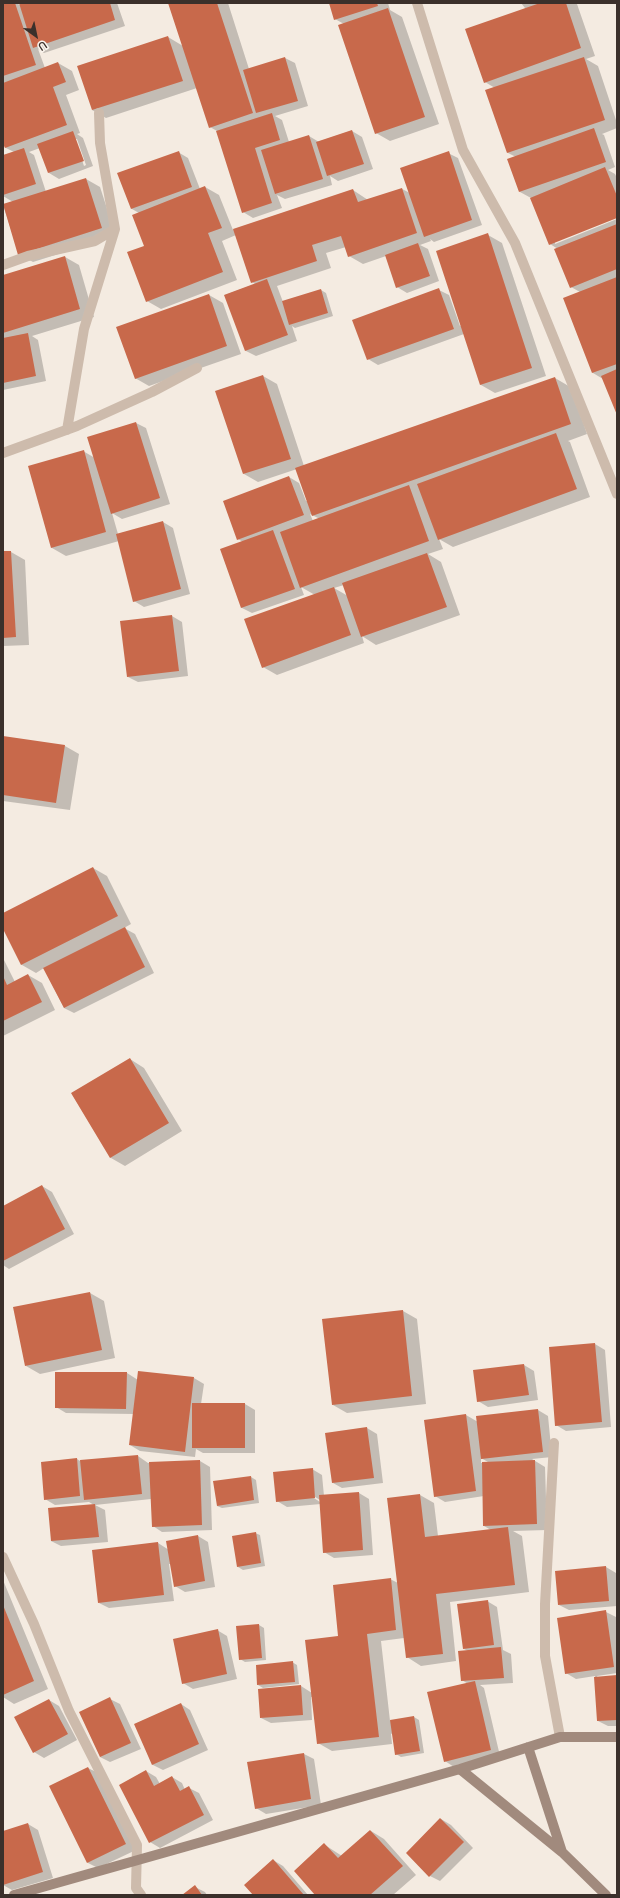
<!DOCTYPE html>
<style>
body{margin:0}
#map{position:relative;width:620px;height:1898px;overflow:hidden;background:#f4ebe1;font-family:Manrope,sans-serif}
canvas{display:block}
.frame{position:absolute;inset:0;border:4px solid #3b302b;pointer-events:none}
.north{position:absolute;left:16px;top:16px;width:40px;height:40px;-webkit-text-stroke:3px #fbf5ee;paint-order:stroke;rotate:147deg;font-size:11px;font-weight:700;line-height:16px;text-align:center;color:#3b302b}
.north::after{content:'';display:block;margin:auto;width:14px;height:18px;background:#3b302b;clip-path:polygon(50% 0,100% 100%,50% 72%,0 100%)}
</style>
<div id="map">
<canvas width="620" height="1898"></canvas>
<div class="frame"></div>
<div class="north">U</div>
</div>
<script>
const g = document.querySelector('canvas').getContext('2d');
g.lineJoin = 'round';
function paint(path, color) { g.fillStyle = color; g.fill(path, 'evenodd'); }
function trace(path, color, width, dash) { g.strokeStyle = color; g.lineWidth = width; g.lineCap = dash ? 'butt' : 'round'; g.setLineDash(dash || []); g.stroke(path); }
const shadow = new Path2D(`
 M10 3H16L20 5V3H117L125 26 44 53 38 49 45 68 58 63 72 71 79 90 66 95 80 133 77 134 83 138 93 166 59 179 49 173 40 148 29 152 34 155 46 192 86 179 100 187 116 236 33 262 19 254 3 205 13 202 3 196V156L14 152 6 148 3 141V6ZM75 139H77L86 165 84 166Z
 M169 3H228L249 69 285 58 295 63 308 106 275 116 282 120 289 142 309 136 319 142 352 131 362 137 373 169 338 181 330 176 332 185 285 199 277 195 282 208 253 218 243 212 217 131 210 127 197 88 106 118 92 110 168 37 183 46Z
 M330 3H388L390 10 402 17 439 124 390 141 376 133 344 24 335 19Z
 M521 3 577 4 595 56 586 59 598 66 617 123V128L602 134 604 135 615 167 608 170 615 174 617 178V217L555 242V244L617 219V413L603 379 593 373 580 292 571 287 558 249 550 244 531 198 520 192 516 157 508 153 495 88 485 82 525 8Z
 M178 152 188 158 200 189 205 187 219 195 233 230 353 190 368 200 402 189 410 193 448 153 458 158 482 225 434 242 430 239 431 241 420 245 428 249 439 281 407 293 397 287 386 256 363 264 349 256 346 247 326 253 331 268 277 286 283 302 321 290 326 293 333 316 295 328 292 326 297 341 256 356 246 351 225 295 255 284 252 282 236 235 222 241 237 280 161 309 147 301 145 246 139 213 132 209 119 174Z
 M488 235 502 243 546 376 495 393 481 385 464 334 378 365 368 359 439 290 449 295 460 326 462 325Z
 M65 257 79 265 94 317 32 336 38 340 46 381 3 390V276Z
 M209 295 223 303 241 354 149 386 135 378Z
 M263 376 277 384 304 466 555 378 572 388 587 434 568 441 570 442 590 497 453 547 439 539 443 549 428 554 441 562 460 615 376 645 362 636 364 643 277 675 263 667 315 595 301 587 304 595 252 613 242 608 222 550 243 542 238 539 289 477 299 483 306 501H308L297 469 258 482 244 474ZM310 514 320 519 313 521ZM344 585 348 596 334 588Z
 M136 423 146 428 170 504 122 519 112 513 118 534 163 522 173 528 190 594 144 607 134 601 119 541 66 556 52 548 83 451 95 458Z
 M3 552H11L25 560 29 645 3 646Z
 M172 616 182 622 188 676 138 682 128 677Z
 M3 737 65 746 79 754 70 810 3 801Z
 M93 868 107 876 131 924 124 928 135 934 154 973 74 1013 64 1008 44 968 36 973 22 965 3 927V914Z
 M3 958 15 982 28 975 42 983 55 1010 3 1036Z
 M130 1059 144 1068 182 1131 125 1166 111 1158 72 1094Z
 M42 1186 52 1192 74 1234 9 1269 3 1265V1207Z
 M90 1293 104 1301 115 1358 40 1374 26 1366Z
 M403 1311 417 1319 426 1404 347 1413 333 1405Z
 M595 1344 605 1350 611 1427 566 1431 556 1425 550 1348Z
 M524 1365 534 1371 538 1400 488 1407 478 1401Z
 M127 1373 138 1380 194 1378 204 1384 201 1404H245L255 1410V1453H203L196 1449 195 1457 140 1451 130 1445 134 1414 66 1413 56 1407Z
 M538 1410 548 1416 552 1457 532 1459 545 1467 547 1530 513 1531 522 1536 529 1592 450 1602 456 1661 421 1666 407 1657 404 1638 381 1641 390 1721 414 1717 419 1720 424 1753 401 1757 396 1754 393 1733 391 1734 392 1744 332 1751 318 1743 313 1697H311L312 1720 271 1723 261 1718 301 1686 312 1693 339 1637 390 1579 398 1583 420 1495 434 1503 438 1536 491 1530 484 1526V1496L445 1502 435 1496 466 1415 478 1422ZM481 1458 488 1462 481 1463Z
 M367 1428 377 1434 383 1483 342 1488 333 1483Z
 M138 1456 148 1463 200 1461 210 1467 212 1530 162 1532 153 1526 151 1499 95 1505 105 1510 108 1542 61 1546 51 1541 94 1505 89 1502 55 1505 45 1499 77 1459 80 1461Z
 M312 1469 322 1475 324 1496 359 1493 369 1499 373 1555 334 1558 324 1552 321 1504 287 1507 277 1501ZM312 1495 320 1500V1502L311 1496Z
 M251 1477 256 1480 259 1503 222 1508 217 1506Z
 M255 1533 260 1535 265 1566 243 1570 238 1567Z
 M198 1536 208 1542 215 1587 185 1592 175 1586 171 1564H169L174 1601 109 1608 99 1603 158 1543 169 1550Z
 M606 1567 616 1573 617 1606 569 1610 559 1605Z
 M3 1580 48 1689 14 1704 3 1697Z
 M487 1601 497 1607 503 1650 511 1654 513 1683 480 1685 484 1688 500 1756 454 1767 445 1761 468 1684 462 1680 468 1651 464 1649Z
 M606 1612 616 1617 617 1626V1673L597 1676 598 1678 617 1676V1726H608L598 1721 595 1676 576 1679 566 1673Z
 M259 1625 264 1628 266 1660 245 1662 240 1659 237 1627Z
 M217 1630 227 1636 237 1679 193 1689 183 1683Z
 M292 1662 297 1665 299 1684 263 1688 258 1685Z
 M110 1699 120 1704 141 1749 110 1762 100 1757Z
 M49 1700 59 1706 77 1740 44 1758 34 1752Z
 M181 1704 190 1710 208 1750 163 1770 153 1765 135 1724Z
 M304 1754 314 1759 321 1805 266 1814 256 1808Z
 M88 1768 98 1773 136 1850 98 1868 88 1863Z
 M146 1771 156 1777 160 1784 172 1777 182 1783 185 1790 189 1788 199 1793 213 1820 160 1848 150 1842Z
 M441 1819 451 1825 473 1848 440 1881 430 1876Z
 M28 1824 38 1830 53 1878 12 1890 3 1885V1832Z
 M371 1831 384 1839 416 1875 393 1895H317L325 1845 342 1856Z
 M273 1860 283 1866 308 1895H254Z
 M195 1887 205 1892 207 1895H184Z`);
const building = new Path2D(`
 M7 3H15L36 65 3 76V4Z
 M19 3H110L115 20 33 48Z
 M168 3H217L253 113 209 128Z
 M329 3H377L378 6 334 20Z
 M540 3H566L581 48 484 83 465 29Z
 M388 8 425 117 375 134 338 25Z
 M168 36 183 81 92 110 77 66Z
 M285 57 298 101 256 113 243 70Z
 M584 57 605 120 507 153 485 90Z
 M58 62 66 82 53 87 67 125 5 148 3 144V83Z
 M272 113 280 140 255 148 272 203 242 213 216 131Z
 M594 128 606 162 519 192 507 159Z
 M352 130 364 164 327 176 316 142Z
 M73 131 84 161 48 173 37 144Z
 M309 135 323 179 275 194 261 150Z
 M24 148 36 184 3 195V155Z
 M179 151 192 187 131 209 117 173Z
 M449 151 472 220 424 237 400 168Z
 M605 167 617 196V218L549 245 530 198Z
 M86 178 102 228 18 255 3 204Z
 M205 186 222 228 208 233 223 272 146 302 127 252 144 246 132 215Z
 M402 188 417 233 348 257 341 236 312 245 317 261 251 283 233 229 353 189 358 202Z
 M617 224V269L570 288 554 249Z
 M488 233 532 368 480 385 436 251Z
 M418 243 430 276 396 288 385 255Z
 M65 256 80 309 3 333V275Z
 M617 277V364L592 373 563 298Z
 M267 279 288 335 245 351 224 295Z
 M439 288 454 329 367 360 352 320Z
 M321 289 328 313 289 325 282 301Z
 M209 294 227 346 135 379 116 327Z
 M28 333 36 376 3 383V338Z
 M617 369V415L601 376Z
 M263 375 291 459 243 474 215 391Z
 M555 377 571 424 312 516 295 468Z
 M136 422 160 498 111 514 87 437Z
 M556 433 577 489 438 540 417 484Z
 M84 450 106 532 51 548 28 466Z
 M289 476 304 515 237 540 223 501Z
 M409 485 429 541 300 588 280 532Z
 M163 521 181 589 133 602 116 534Z
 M273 530 295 589 241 608 220 549Z
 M3 551H11L16 637 3 638Z
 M427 553 447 607 361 637 342 583Z
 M334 587 351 635 262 668 244 619Z
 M172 615 179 671 127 677 120 621Z
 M3 736 65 745 56 803 3 795Z
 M93 867 118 916 21 965 3 929V913Z
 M125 927 145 967 64 1008 43 968Z
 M28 974 42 1002 3 1021V976L7 985Z
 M130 1058 169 1123 110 1158 71 1093Z
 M42 1185 65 1229 3 1261V1206Z
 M90 1292 102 1350 25 1366 13 1307Z
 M403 1310 412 1396 332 1405 322 1319Z
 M595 1343 602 1422 555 1426 549 1347Z
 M524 1364 529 1395 477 1402 473 1370Z
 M138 1371 194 1377 185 1452 129 1445Z
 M55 1372H127L126 1409 55 1408Z
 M192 1403H245V1448H192Z
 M538 1409 543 1452 481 1459 476 1416Z
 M466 1414 476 1491 434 1497 424 1420Z
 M367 1427 374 1478 332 1483 325 1433Z
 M138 1455 142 1494 84 1500 80 1460Z
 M77 1458 80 1496 44 1500 41 1462Z
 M200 1460 202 1525 152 1527 149 1462Z
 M535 1460 537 1524 483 1526 482 1462Z
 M313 1468 315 1498 276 1502 273 1472Z
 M251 1476 254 1500 217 1506 213 1481Z
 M359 1492 363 1550 323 1553 319 1495Z
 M420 1494 425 1537 508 1527 515 1585 436 1594 443 1654 406 1658 387 1498Z
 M95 1504 99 1537 51 1541 48 1508Z
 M256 1532 261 1563 237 1567 232 1536Z
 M198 1535 205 1581 174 1587 166 1541Z
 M158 1542 164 1595 98 1603 92 1550Z
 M606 1566 609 1601 558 1605 555 1571Z
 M391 1578 396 1630 367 1634 379 1737 317 1744 305 1640 338 1636 333 1585Z
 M488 1600 494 1645 463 1649 457 1604Z
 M3 1605 34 1681 3 1695Z
 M606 1610 614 1667 565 1674 557 1618Z
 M259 1624 262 1658 239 1660 236 1626Z
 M218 1629 227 1674 182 1684 173 1639Z
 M501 1647 504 1678 461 1681 458 1651Z
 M293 1661 295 1682 257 1685 256 1665Z
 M617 1675V1720L597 1721 594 1677Z
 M475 1681 491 1750 444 1762 427 1692Z
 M301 1685 303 1715 260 1718 258 1689Z
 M110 1697 131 1743 100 1757 79 1712Z
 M49 1699 68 1734 33 1753 14 1717Z
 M181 1703 199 1744 152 1765 134 1724Z
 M414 1716 420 1751 395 1755 390 1720Z
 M304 1753 311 1799 255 1809 247 1762Z
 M88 1767 126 1844 87 1863 49 1786Z
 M146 1770 154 1786 172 1776 180 1791 189 1786 204 1815 149 1843 119 1785Z
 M440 1818 464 1842 429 1877 406 1853Z
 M28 1823 43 1872 3 1885V1831Z
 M370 1830 403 1866 370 1895H315L294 1871 324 1843 338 1858Z
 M273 1859 304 1895H253L244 1885Z
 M195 1885 202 1895H182Z`);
const street = new Path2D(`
 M417 3 463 150 515 243 617 494
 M3 265 28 256 95 241 115 229 100 143 99 113
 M67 430 84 329 115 229
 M3 453 77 426 152 392 197 368
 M554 1443 545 1604V1656L560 1737
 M3 1557 34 1624 69 1711 137 1845 136 1888 141 1895`);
const secondary = new Path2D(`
 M528 1747 562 1852
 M460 1769 562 1852 606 1895
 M14 1895 460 1769 560 1737H617`);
paint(shadow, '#0003');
paint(building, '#c8694b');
trace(street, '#cdbbac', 10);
trace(secondary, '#a18a7d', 10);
</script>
